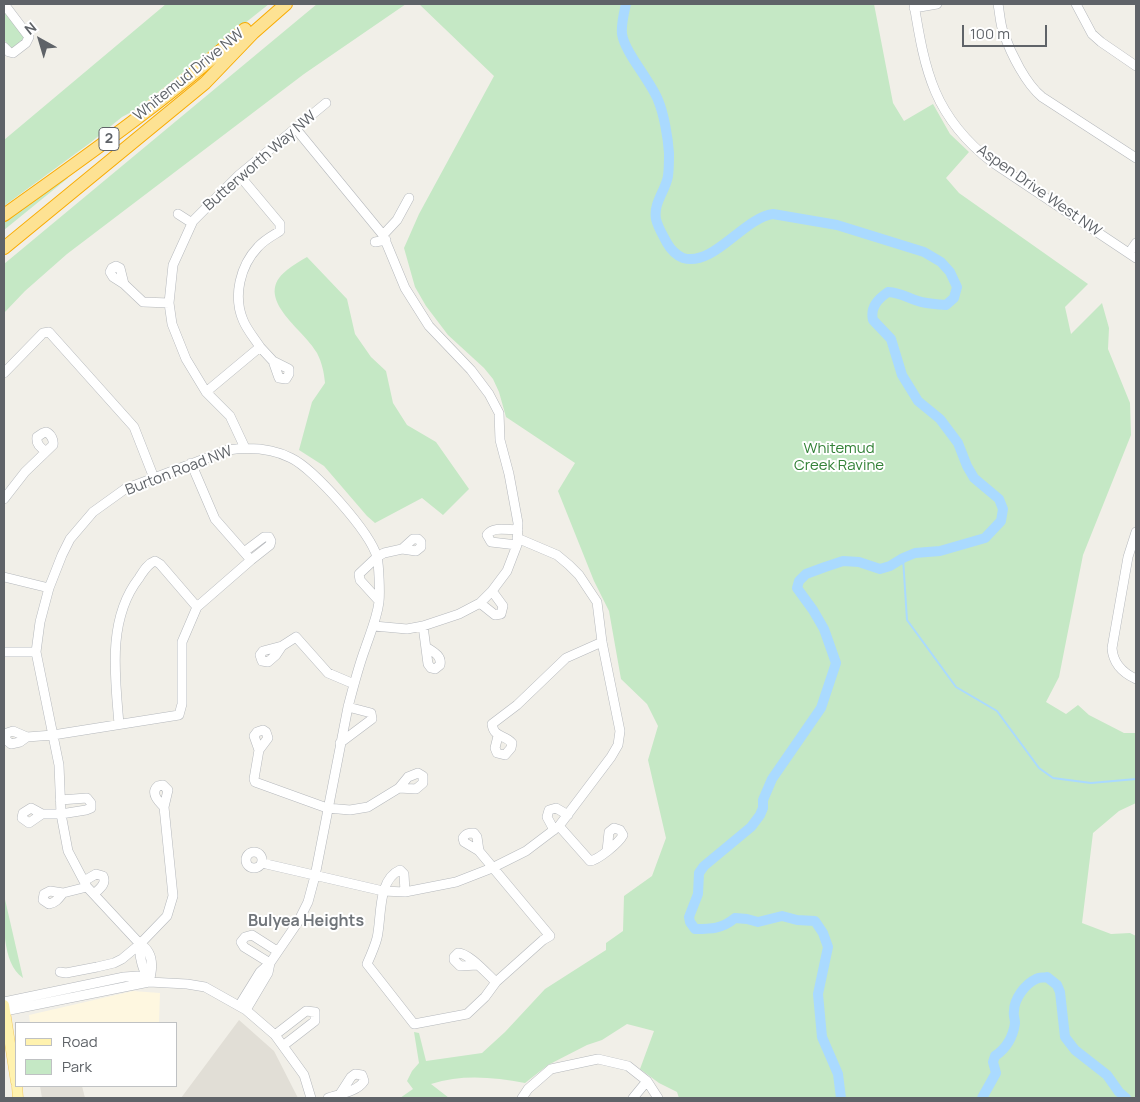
<!DOCTYPE html>
<style>
body{margin:0}
#map{position:relative;width:1140px;height:1102px;overflow:hidden;background:#f1efe8;font-family:Manrope,sans-serif}
canvas{display:block}
.frame{position:absolute;inset:0;border:5px solid #5f6368;pointer-events:none}
.legend{position:absolute;left:15px;top:1022px;width:162px;height:65px;box-sizing:border-box;background:#fff;border:1px solid #bfc1c3;margin:0;padding:6px 9px;list-style:none;font-size:15px;color:#5f6368}
.legend li{display:flex;align-items:center;gap:10px;height:25px}
.legend b{width:25px;border:1px solid #bfc1c3}
.north{position:absolute;left:15px;top:15px;width:50px;height:50px;-webkit-text-stroke:4px #fff;paint-order:stroke;rotate:321deg;font-size:14px;font-weight:700;line-height:20px;text-align:center;color:#5f6368}
.north::after{content:'';display:block;margin:auto;width:18px;height:22px;background:#5f6368;clip-path:polygon(50% 0,100% 100%,50% 72%,0 100%)}
.scale{position:absolute;left:962px;top:25px;width:85px;height:22px;box-sizing:border-box;border:2px solid #5f6368;border-top:0;padding-left:6px;font-size:15px;line-height:18px;white-space:nowrap;color:#5f6368;-webkit-text-stroke:4px #fff;paint-order:stroke}
</style>
<div id="map">
<canvas width="1140" height="1102"></canvas>
<div class="frame"></div>
<ul class="legend">
<li><b style="height:6px;background:#fff2af"></b>Road</li>
<li><b style="height:14px;background:#c5e8c5"></b>Park</li>
</ul>
<div class="north">N</div>
<div class="scale">100 m</div>
</div>
<script>
const g = document.querySelector('canvas').getContext('2d');
g.lineJoin = 'round';
function paint(path, color) { g.fillStyle = color; g.fill(path, 'evenodd'); }
function trace(path, color, width, dash) { g.strokeStyle = color; g.lineWidth = width; g.lineCap = dash ? 'butt' : 'round'; g.setLineDash(dash || []); g.stroke(path); }
function label(font, color, halo, rows, align = 'center') {
  g.font = font + ' Manrope,sans-serif'; g.lineWidth = 4; g.setLineDash([]); g.textBaseline = 'middle'; g.strokeStyle = halo; g.fillStyle = color; for (const [text, x, y, turn = 0] of rows) {
    g.save(); g.translate(x, y); g.rotate((+turn || 0) * Math.PI / 180); g.textAlign = isNaN(turn) ? turn : align; if (halo) g.strokeText(text, 0, 0); g.fillText(text, 0, 0); g.restore();
  }
}
const commercial = new Path2D(`
 M133 991 160 993 159 1023H30L29 1015Z`);
const education = new Path2D(`
 M239 1020 274 1051 298 1098H181Z
 M40 1086H82L85 1098H42Z`);
const green = new Path2D(`
 M166 4H269L137 109 122 117 90 143 4 206V140Z
 M317 4H406L304 74 67 254 25 291 4 313V264Z
 M419 4H874L893 103 904 121 933 104 950 134 969 152 946 178 959 193 1088 284 1065 307 1071 334 1102 303 1109 328 1108 349 1130 403 1131 435 1083 555 1059 677 1046 702 1066 714 1078 705 1089 715 1124 733H1136V803L1119 811 1093 833 1082 923 1111 934 1130 933 1136 936V1098H679L677 1092 659 1083 640 1069 654 1031 627 1024 602 1040 587 1045 548 1065 525 1083C493 1077 462 1074 431 1084L449 1098H400L413 1089 407 1081 412 1071 419 1063 414 1032 419 1033 426 1061 482 1053 505 1032 545 989 606 950V943L623 931 624 896 652 876 666 838 648 760 658 726 647 704 621 679 609 611 594 581 558 491 575 463 506 417 499 392 493 379 484 368 448 335 426 306 415 287 404 248 419 214 494 76Z
 M4 12 24 35 25 38 12 49 4 40Z
 M66 176 68 178 4 230V221Z
 M307 257 347 299 355 334 371 357 386 371 393 403 407 425 436 442 469 489 443 515 422 498 375 523 367 516 324 466 299 450 312 402 325 383C324 372 322 363 317 353 304 329 251 298 287 270 293 265 300 261 307 257Z
 M4 895 23 978C1 963 4 919 4 895Z`);
const stream = new Path2D(`
 M903 558 907 620 956 687 997 711 1039 768 1053 778 1091 783 1136 779`);
const river = new Path2D(`
 M626 4C624 13 621 24 622 34 625 53 650 80 658 100 664 114 668 138 669 153 669 160 669 169 668 176 666 190 653 203 656 219 658 228 663 235 667 243 671 250 676 255 683 258 714 267 743 218 773 214L837 225 924 252 941 262 950 272 957 287 954 298 946 305C936 304 927 304 918 301 905 297 902 293 888 292 878 299 870 307 873 320L891 339 902 375 918 401 940 419 958 443 967 466 974 478 999 499 1003 509 1001 521 985 538 940 551 915 553 903 558 890 566 880 569 859 562 843 561 825 567 806 574 799 581 797 588 813 610 824 629 836 663 821 708 772 779 763 800V808L760 815 751 827 704 866 699 873 698 894 689 917 690 922 695 929C711 929 722 929 735 918L747 919 758 922 782 916 797 920 815 921 823 933 828 947 818 994 822 1037 838 1074 841 1098
 M982 1098 996 1073 993 1062 995 1056C1007 1048 1013 1037 1015 1023 1015 1019 1013 1015 1014 1011 1014 999 1025 984 1036 979 1039 977 1044 978 1047 977L1057 985 1060 992 1065 1037 1075 1050 1107 1075 1119 1092 1126 1098`);
const minor = new Path2D(`
 M914 4C925 72 934 117 992 162L1136 258
 M998 4C1000 14 1000 25 1004 34 1011 54 1026 84 1042 97L1136 158
 M1076 4 1092 34 1101 42 1136 66
 M914 8 937 4
 M4 47 9 52 13 53 26 43 29 37 4 4
 M296 129 383 235 405 288 429 326 471 370 489 394 499 413 500 440 509 474 518 523 517 545 507 571 492 591 480 603 459 614 423 626 407 629 374 626
 M178 214 192 223
 M383 235 397 220 409 198
 M375 242 386 240
 M1129 253 1136 243
 M124 284 113 277 110 272 112 268 116 266 120 268 124 284 143 302 169 303
 M260 347 273 361 279 378 286 379 289 374V369L273 361
 M4 373 43 333 49 332 134 427 154 478
 M206 392 260 347C255 339 247 330 243 320 233 296 240 266 258 247 264 240 272 236 280 231V224L239 175
 M245 448 230 416 206 392 186 359 172 324 169 303 173 265 193 221 239 175 326 103
 M4 499 25 472 53 445C54 440 51 434 46 432L43 433 37 437C36 444 40 448 46 451
 M1136 532 1128 557 1112 648C1113 664 1123 673 1136 679
 M517 545 491 542 487 535C493 526 507 530 518 530
 M244 552 264 537H269L271 541 270 545 251 560
 M4 577 49 588
 M379 601 360 580 359 574 377 557 384 553 402 549 416 551 421 547V542L418 539H413L402 549
 M480 603 495 615 501 614 503 606 492 591
 M423 626 428 664 431 668 435 669 440 665C442 656 434 652 426 647
 M282 646 276 655 268 662 262 661 260 655 263 651 282 646 296 637 328 673 354 684
 M4 652H36
 M119 724C115 676 107 619 139 578 143 572 147 564 155 561L160 564 197 607
 M498 736 495 748 497 753 505 755 511 748 512 743C504 734 494 738 492 724L517 705 566 658 602 642
 M27 737 20 742 11 744 5 739 7 733 13 731 27 737 53 735 179 715 182 704V642L197 607 251 560 215 519 191 463
 M340 743 372 719 371 713 348 707
 M259 750 254 736 257 732 263 730 266 732 268 738 259 750 254 779 255 782 327 808 350 810 368 807 399 788 416 789 423 783V776L418 773 408 777 399 788
 M42 814 31 808 23 813 22 818 29 823 42 814H61L86 810 91 808V803L87 798 60 800
 M559 826 590 861C598 860 619 843 623 835L620 830 614 828 609 832 607 851
 M554 830 547 817 549 810 556 808 568 815
 M246 860a8 8 0 1 1 16 0a8 8 0 1 1-16 0Z
 M262 863 383 891 405 892 456 882 492 868 526 851 559 826 611 757 618 745 620 731 602 642 597 602 579 575 569 565 557 555 517 538
 M84 881 96 874 103 876C107 884 99 889 94 894
 M405 892 404 874 400 870C377 880 382 917 377 938 375 946 371 955 367 964L414 1024 467 1014 485 997 496 982 543 940 550 936 479 851 477 837 474 833C469 833 466 833 463 838L464 842 479 851
 M63 893C59 898 56 903 49 904L43 900 44 894 50 891 63 893 87 887
 M140 944C138 957 144 971 149 982
 M270 963 244 947 241 942 245 937 252 935 277 951
 M477 965 460 966 454 960V957L458 953C469 953 487 974 496 982
 M60 972 66 973 97 967 114 963 122 959 140 944 167 916 173 896 164 807 168 790 163 785 158 786C150 793 158 801 164 807
 M149 982C153 968 154 952 140 944L87 887 68 851 61 814 59 765 36 652 40 622 49 588 62 555 70 539 93 512 125 489 228 450C250 447 271 448 291 458 314 469 370 532 377 557 379 565 380 593 379 602 377 618 370 634 365 649 358 668 353 688 348 707L315 876 308 902 298 922 270 963 260 972 239 1006
 M4 1002 124 977 138 976 149 982
 M246 1010 268 973 270 963
 M5 1011 149 982 187 984 205 987 246 1010 275 1035 304 1075 311 1098
 M275 1035 306 1011 315 1012V1021L284 1045
 M328 1098C339 1094 357 1092 364 1081L362 1075 355 1074 351 1077 340 1094
 M522 1098 528 1089 551 1069 598 1059 628 1066 647 1081 658 1098
 M633 1098 647 1081`);
const major = new Path2D(`
 M4 1005 16 1082
 M17 1086 18 1098`);
const highway = new Path2D(`
 M4 215C86 156 170 98 245 29
 M4 248 205 83 253 33 286 4`);
const shields = [
 [109,139,20]
];
const shieldNames = [
 ["2",109,139]
];
const streetNames = [
 ["Whitemud Drive NW",189,75,-39],
 ["Butterworth Way NW",260,161,-41],
 ["Aspen Drive West NW",1039,191,35],
 ["Burton Road NW",179,471,-21]
];
const parkNames = [
 ["Whitemud",839,449],
 ["Creek Ravine",839,466]
];
const neighbourhoodNames = [
 ["Bulyea Heights",306,922]
];
paint(commercial, '#fef7e0');
paint(education, '#e1ded6');
paint(green, '#c5e8c5');
trace(stream, '#aadaff', 2);
trace(river, '#aadaff', 10);
trace(minor, '#b5b8bc', 10);
trace(major, '#f2c960', 11);
trace(highway, '#f9ab00', 14);
trace(minor, '#fff', 9);
trace(major, '#fff2af', 10);
trace(highway, '#fde293', 12);
for (const [x, y, w] of shields) { const box = new Path2D(); box.roundRect(x - w / 2, y - 11.5, w, 23, 4); g.fillStyle = '#fff'; g.fill(box); trace(box, '#5f6368', 1); }
label('bold 14px', '#5f6368', null, shieldNames);
label('15px', '#5f6368', '#fff', streetNames);
label('15px', '#348238', '#fff', parkNames);
label('bold 16px', '#70757a', '#fff', neighbourhoodNames);
</script>
